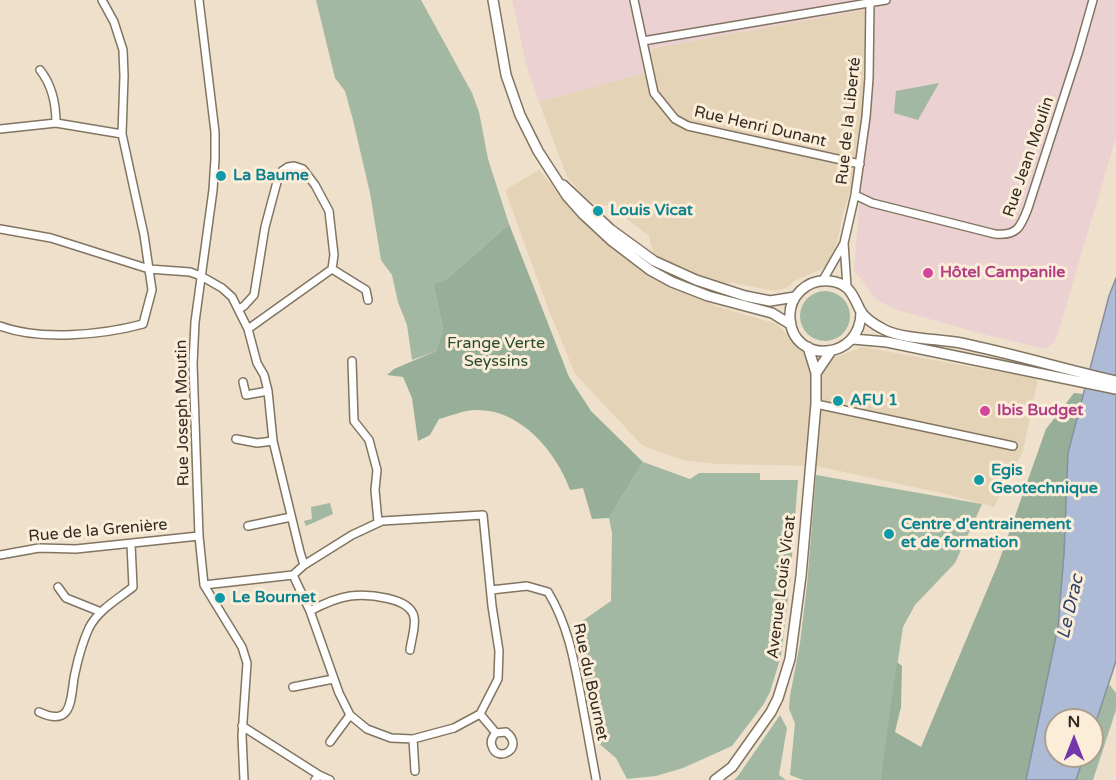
<!DOCTYPE html>
<meta charset="utf-8">
<style>
body{margin:0}
#map{position:relative;width:1116px;height:780px;overflow:hidden;background:#eee0cb;font-family:"Varela Round",sans-serif}
canvas{display:block}
.north{position:absolute;left:1044px;top:708px;width:60px;height:60px;box-sizing:border-box;background:#fbedd8;border:2px solid #aa9f90;border-radius:50%;rotate:0deg;font-size:16px;font-weight:700;line-height:24px;text-align:center;color:#312b23}
.north::after{content:'';display:block;margin:auto;width:21px;height:27px;background:#7337ac;clip-path:polygon(50% 0,100% 100%,50% 72%,0 100%)}
</style>
<div id="map">
<canvas width="1116" height="780"></canvas>
<div class="north">N</div>
</div>
<script>
const g = document.querySelector('canvas').getContext('2d');
g.lineJoin = 'round';
function paint(path, color) { g.fillStyle = color; g.fill(path, 'evenodd'); }
function trace(path, color, width, dash) { g.strokeStyle = color; g.lineWidth = width; g.lineCap = dash ? 'butt' : 'round'; g.setLineDash(dash || []); g.stroke(path); }
function label(font, color, halo, rows, align = 'center') {
  g.font = font + ' "Varela Round",sans-serif'; g.lineWidth = 6; g.setLineDash([]); g.textBaseline = 'middle'; g.strokeStyle = halo; g.fillStyle = color; for (const [text, x, y, turn = 0] of rows) {
    g.save(); g.translate(x, y); g.rotate((+turn || 0) * Math.PI / 180); g.textAlign = isNaN(turn) ? turn : align; if (halo) g.strokeText(text, 0, 0); g.fillText(text, 0, 0); g.restore();
  }
}
const built = new Path2D(`
 M870 9 864 149 843 213 837 243 826 267 794 281 786 288 774 291 734 283H710L688 269 654 256 649 236 615 210 606 205H596L585 197 567 177 539 102 643 73 653 48Z
 M539 170 572 209 639 265 715 306 777 324 803 353 836 357 863 347 1038 379 1023 451 994 507 950 495 817 466 717 464 683 460 643 446 575 374 548 308 505 190Z`);
const industrial = new Path2D(`
 M512 0H1116V137L1056 340 1046 349 986 335 894 309 876 299 854 270 864 149 869 9 653 48 643 73 539 102 527 67Z`);
const green = new Path2D(`
 M316 0H421L472 93 479 112 488 159 509 224 448 278 433 284 443 328 436 351 412 360 407 325 398 302 392 275 381 260 370 193 353 120 345 91 335 78Z
 M939 83 918 120 894 113 896 91Z
 M800 316a25 25 0 1 1 50 0a25 25 0 1 1-50 0Z
 M643 462 690 479 699 473H760V480H798L790 581 781 656 770 692 763 705 732 746 683 768 656 776 627 779 616 758 596 741 575 626 611 601 612 533 609 518Z
 M816 475 982 504 955 563 915 605 903 627 880 780H803L790 775 795 723 789 709 790 696 800 643 807 585Z
 M330 503 333 514 306 526 304 521 312 519 311 507Z
 M1109 684 1116 693V710L1093 780H1076L1084 756H1092V734Z
 M780 715 787 728 779 775 786 780H734L738 776Z`);
const forest = new Path2D(`
 M509 224 569 377 591 411 643 462 609 518 592 519 583 488 570 490C556 451 520 409 476 410 464 410 451 416 439 419L430 435 418 441 412 398 403 377 387 375 394 369 436 351 443 328 433 284 448 278Z
 M1074 393 1083 394 1068 453 1064 554 1058 627 1026 780H880L897 662 902 666 901 707 895 732 921 747 998 564 1046 429Z`);
const water = new Path2D(`
 M1116 278V661L1092 734V720H1056V756H1084L1076 780H1026L1058 627 1064 554 1068 453 1109 296Z`);
const minor = new Path2D(`
 M199 0 215 132V159L213 190 195 322 193 364 199 536 204 585 242 647 247 663 242 736 244 780
 M634 0 654 93 675 119 688 126 860 164
 M643 41 886 0
 M40 70C52 85 56 104 56 123
 M0 129 56 123 122 134
 M855 195 872 203 995 234C1018 236 1021 226 1028 208L1078 53 1093 0
 M0 229 51 238 149 269 190 272 201 276 222 288 232 297 248 329 257 363 264 375 268 391 273 441 300 552 304 565
 M332 269 366 290 368 300
 M823 280 843 245
 M847 287 844 243 855 195 866 117 869 78 870 0
 M239 309 244 306 254 295 265 227 277 182 282 171 288 167 294 166 303 169 315 185 329 211 334 255 332 269 248 329
 M0 326C40 341 102 335 143 324L152 290 144 235 122 134 124 76 123 50 114 22 102 0
 M352 361 354 421 369 440 377 470 375 490 378 522
 M243 382 246 395 268 391
 M816 404 1013 446
 M236 439 257 443 273 441
 M248 526 291 517
 M0 555 39 548 76 549 199 536
 M204 585 293 575 304 565 352 535 382 521 483 515 492 606 499 651 498 679 480 714 454 728 413 739 391 738 367 729 350 715 339 693 310 611 293 575
 M58 587 66 598 101 612
 M491 590 527 586 548 592C568 625 574 660 581 697 586 724 591 751 596 779
 M310 611C323 604 336 598 350 596 367 594 410 597 414 617 416 627 411 641 410 650
 M293 687 333 679
 M39 712C75 729 70 695 75 673 78 659 83 641 89 628 98 610 118 599 133 587L131 544
 M480 714 496 733 506 732C526 748 497 764 492 746 490 741 492 737 496 733
 M242 726 319 775 315 780
 M413 739 415 771
 M330 742 350 715
 M319 775 330 780`);
const secondary = new Path2D(`
 M493 0 506 75 520 115 538 151 567 196 583 214 612 241 650 270 672 282 708 296 772 313 790 324
 M563 185 610 229 654 261 696 280 745 296 770 301 795 297
 M861 311C862 361 793 365 790 319 788 297 807 278 830 281 849 283 853 295 860 310 864 318 877 326 885 330 903 339 940 339 961 343 1013 354 1064 369 1116 381
 M853 339 887 342 1116 389
 M816 373 831 351
 M715 780 732 767 771 712 778 698 790 659 801 576 816 404V373L808 347`);
const markers = [
 [221,176,6,"#0f9aa8"],
 [598,211,6,"#0f9aa8"],
 [928,273,6,"#d1479c"],
 [838,401,6,"#0f9aa8"],
 [985,411,6,"#d1479c"],
 [979,480,6,"#0f9aa8"],
 [889,534,6,"#0f9aa8"],
 [220,598,6,"#0f9aa8"]
];
const streetNames = [
 ["Rue de la Liberté",849,121,-84],
 ["Rue Henri Dunant",760,127,13],
 ["Rue Jean Moulin",1029,157,-71],
 ["Rue Joseph Moutin",183,413,-91],
 ["Rue de la Grenière",98,531,-5],
 ["Avenue Louis Vicat",782,587,-83],
 ["Rue du Bournet",590,682,78]
];
const cultureNames = [
 ["La Baume",233,176],
 ["Louis Vicat",610,211],
 ["AFU 1",850,401],
 ["Egis",991,471],
 ["Geotechnique",991,489],
 ["Centre d'entrainement",901,525],
 ["et de formation",901,543],
 ["Le Bournet",232,598]
];
const hotelNames = [
 ["Hôtel Campanile",940,273],
 ["Ibis Budget",997,411]
];
const parkNames = [
 ["Frange Verte",496,344],
 ["Seyssins",496,362]
];
const waterNames = [
 ["Le Drac",1071,607,-77]
];
paint(built, '#e5d3b8');
paint(industrial, '#ebd1d1');
paint(green, '#a2b8a3');
paint(forest, '#97af99');
paint(water, '#adbbd6');
trace(water, '#8890a0', 1.5);
trace(minor, '#817562', 10);
trace(secondary, '#817562', 12);
trace(minor, '#fff', 7);
trace(secondary, '#fff', 9);
for (const [x, y, r, color] of markers) { const dot = new Path2D(); dot.arc(x, y, r, 0, 2 * Math.PI); g.fillStyle = color; g.fill(dot); trace(dot, '#fbedd8', 2); }
label('16px', '#312b23', '#fbedd8', streetNames);
label('bold 16px', '#0d838f', '#fbedd8', cultureNames, 'left');
label('bold 16px', '#b23c85', '#fbedd8', hotelNames, 'left');
label('16px', '#274d2c', '#fbedd8', parkNames);
label('italic 18px', '#2f436a', '#fbedd8', waterNames);
</script>
